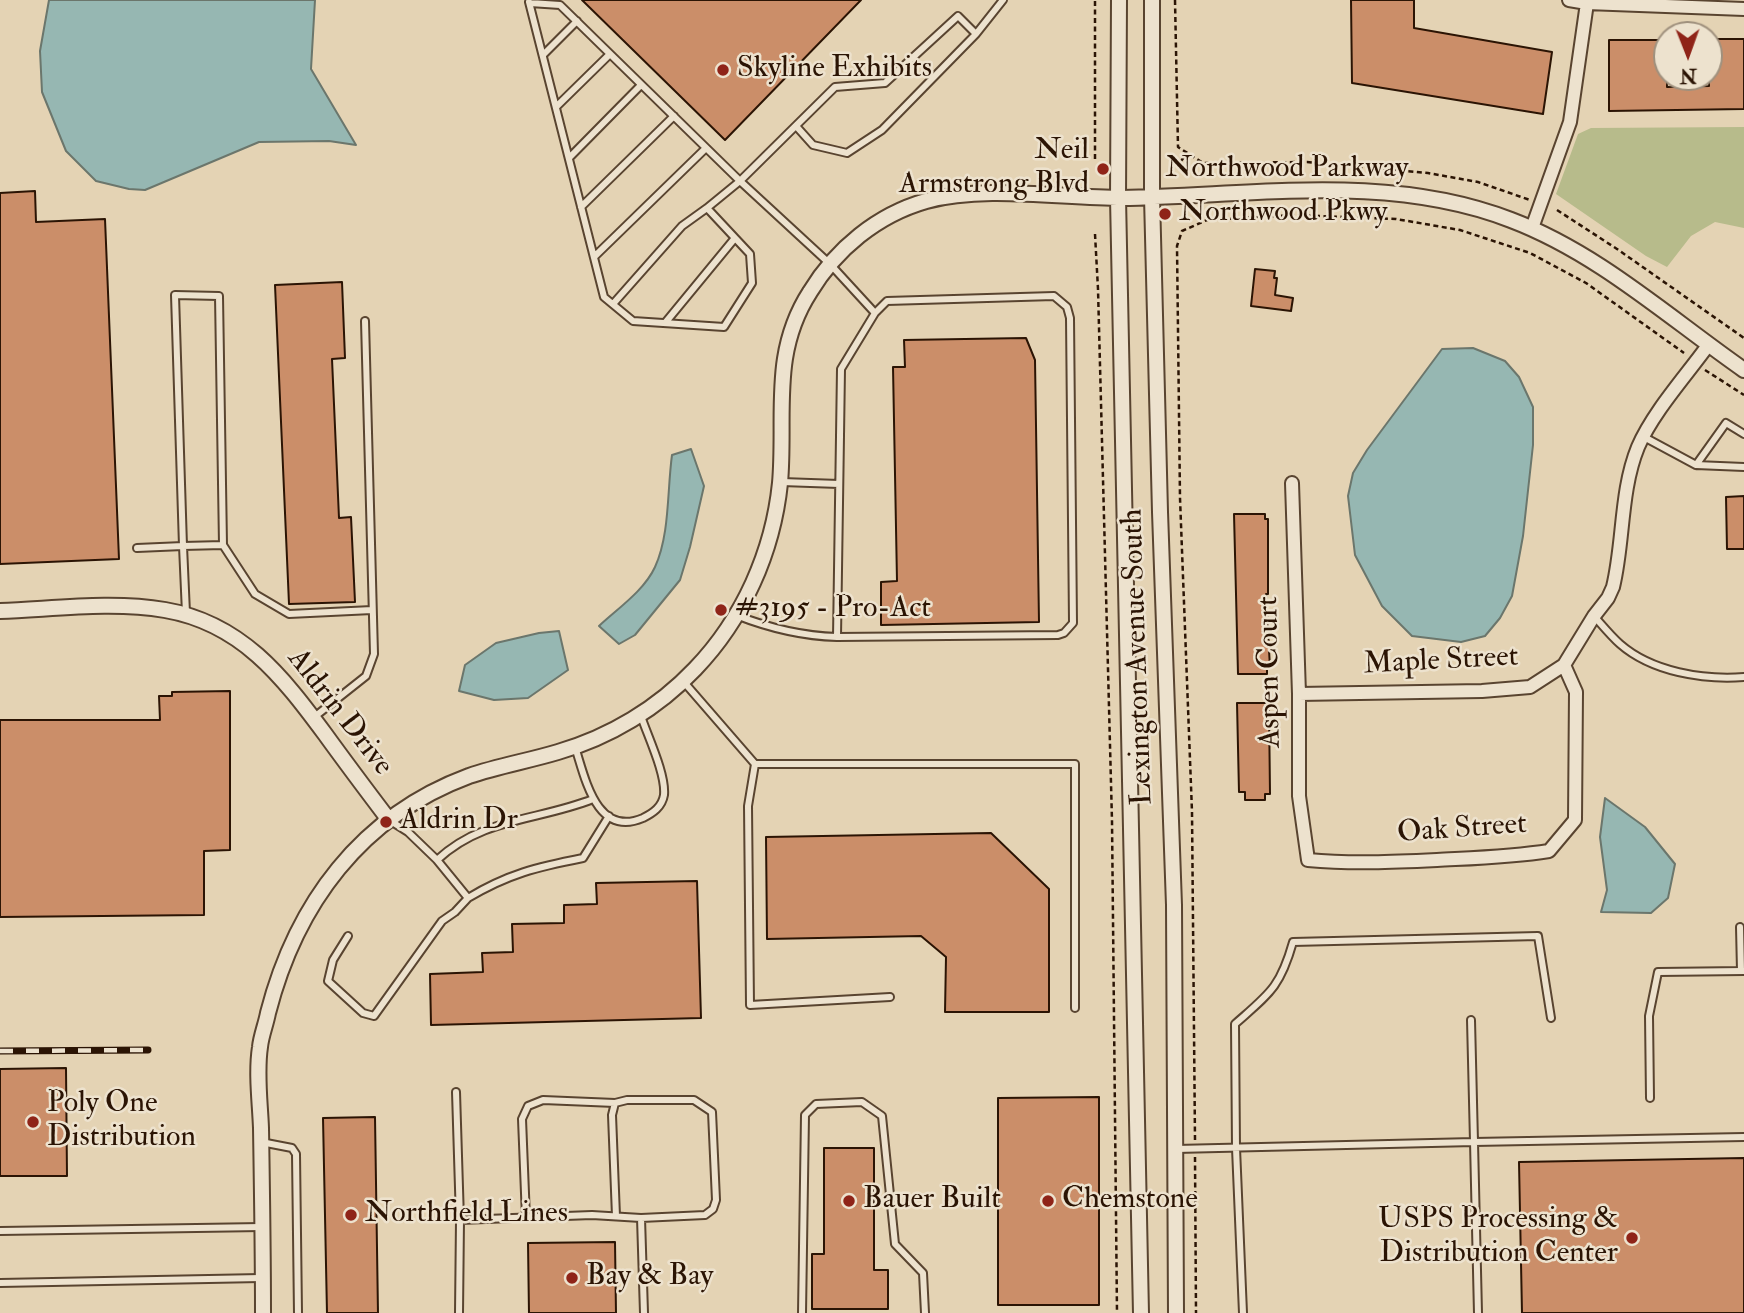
<!DOCTYPE html>
<style>
body{margin:0}
#map{position:relative;width:1744px;height:1313px;overflow:hidden;background:#e4d3b4;font-family:"IM FELL Double Pica",serif}
canvas{display:block}
.north{position:absolute;left:1653px;top:21px;width:70px;height:70px;box-sizing:border-box;background:#ede2ce;border:2px solid #9f907d;border-radius:50%;rotate:179deg;font-size:19px;font-weight:700;line-height:28px;text-align:center;color:#2b1404}
.north::after{content:'';display:block;margin:auto;width:24px;height:32px;background:#8f2418;clip-path:polygon(50% 0,100% 100%,50% 72%,0 100%)}
</style>
<div id="map">
<canvas width="1744" height="1313"></canvas>
<div class="north">N</div>
</div>
<script>
const g = document.querySelector('canvas').getContext('2d');
g.lineJoin = 'round';
function paint(path, color) { g.fillStyle = color; g.fill(path, 'evenodd'); }
function trace(path, color, width, dash) { g.strokeStyle = color; g.lineWidth = width; g.lineCap = dash ? 'butt' : 'round'; g.setLineDash(dash || []); g.stroke(path); }
function label(font, color, halo, rows, align = 'center') {
  g.font = font + ' "IM FELL Double Pica",serif'; g.lineWidth = 5; g.setLineDash([]); g.textBaseline = 'middle'; g.strokeStyle = halo; g.fillStyle = color; for (const [text, x, y, turn = 0] of rows) {
    g.save(); g.translate(x, y); g.rotate((+turn || 0) * Math.PI / 180); g.textAlign = isNaN(turn) ? turn : align; if (halo) g.strokeText(text, 0, 0); g.fillText(text, 0, 0); g.restore();
  }
}
const green = new Path2D(`
 M1744 127V228L1715 222 1691 236 1667 267 1646 256 1556 194 1578 134 1591 128Z`);
const water = new Path2D(`
 M49 0H315L311 69 356 145 329 141 259 142 145 190 129 189 96 181 66 151 42 92 40 51Z
 M1473 348 1505 361 1519 377 1533 407V445L1523 536 1512 596 1500 618 1485 636 1461 642 1412 636 1382 606 1355 555 1348 496 1353 473 1367 450 1442 349Z
 M691 449 704 486 690 547 680 580 635 635 619 644 599 626C617 609 644 591 655 567 670 534 667 491 672 455Z
 M559 631 568 670 528 698 494 700 459 691 465 665 496 643 539 633Z
 M1605 798 1645 827 1675 864 1668 898 1651 913 1601 912 1607 890 1600 837Z`);
const building = new Path2D(`
 M582 0H861L725 140Z
 M1351 0H1414V28L1552 52 1543 114 1352 83Z
 M1709 39H1744V109L1609 111V40H1667V87L1709 86Z
 M35 191 36 222 105 219 119 559 0 564V193Z
 M1255 269 1275 271 1274 278H1277L1275 295 1293 298 1291 311 1251 306Z
 M342 282 345 358 332 359 339 518 351 517 355 602 289 604 275 285Z
 M1026 338 1035 360 1039 622 881 625V582L897 581 893 367H905L904 340Z
 M1744 496V549H1727L1726 497Z
 M1234 514H1265V519H1268V594H1266L1270 668H1267V674H1238Z
 M230 691V850L204 851V915L0 917V720H160L159 696H172V692Z
 M1237 703H1267V708H1269L1270 794H1265V800H1245V792H1239Z
 M991 833 1049 889V1012H945L946 957 921 936 767 939 766 837Z
 M697 881 701 1018 431 1025 430 974 483 972 482 953 513 952 512 924 564 923V905L597 904 596 883Z
 M66 1068 67 1176H0V1069Z
 M1099 1097V1305H998V1098Z
 M375 1117 378 1313H327L323 1118Z
 M824 1148H874V1270H888V1309H812V1254H824Z
 M1744 1158V1313H1522L1519 1162Z
 M615 1242 616 1313H529L528 1243Z`);
const path = new Path2D(`
 M1175 0 1178 147 1203 163 1307 162 1428 173 1478 182 1530 200
 M1095 159V0
 M1181 161 1187 153
 M1557 210 1617 249 1744 338
 M1095 234 1098 289 1112 821 1117 1313
 M1705 370 1744 395
 M1195 1140 1192 812 1180 498 1177 246 1182 231 1207 220 1293 215 1396 219 1460 230 1530 253 1586 283 1684 353
 M1195 1157 1196 1313`);
const service = new Path2D(`
 M529 2 604 297 633 321 724 327 752 283 750 254 707 208 740 181 830 264 875 313
 M530 3 560 5 740 181 835 87 885 83 958 16 976 34 882 130 847 153 813 145 796 126
 M976 34 1003 0
 M543 55 577 21
 M556 107 610 54
 M569 158 641 85
 M581 207 674 116
 M594 257 706 148
 M613 304 682 226 707 208
 M665 323 735 238
 M1644 437 1696 465 1726 423 1744 434
 M1696 465 1744 467
 M782 482 839 484
 M223 545 255 594 289 614 372 610
 M137 548 183 546 175 295 219 296 223 545 183 546 186 613
 M736 615C769 628 802 636 837 637L1058 635 1064 633 1073 623 1070 318 1067 307 1054 296 887 301 875 313 841 369 837 637
 M1594 616C1602 625 1611 636 1620 644 1652 672 1703 680 1744 677
 M683 681 755 764H1075V1008
 M313 718 366 676 374 654 365 321
 M575 747C585 777 596 838 643 818 653 813 662 807 664 795 666 774 648 737 641 716
 M755 764 748 806 750 1005 890 997
 M389 820 408 832 437 860C483 817 538 821 593 799
 M468 898C508 874 537 867 583 858L609 816
 M1740 927 1741 971
 M348 936 333 960 328 981 363 1013 374 1016 442 921 455 912 468 898 437 860
 M456 1092 460 1220
 M1650 1098 1649 1016 1658 972 1744 971
 M261 1142 292 1148 296 1154 298 1313
 M1176 1149 1474 1142 1471 1020
 M616 1216 612 1115 615 1103 627 1100H694L712 1112 716 1200 713 1209 705 1215 641 1218
 M526 1218 522 1119 528 1106 543 1100 615 1103
 M0 1231 262 1227
 M0 1283 261 1278
 M459 1313 460 1220 592 1215 641 1218 644 1313
 M802 1313 805 1115 816 1104 862 1102 882 1116 895 1244 923 1273 925 1313
 M1243 1313 1236 1148 1235 1024C1269 994 1280 988 1293 942L1538 936 1551 1018
 M1478 1313 1474 1142 1744 1137`);
const minor = new Path2D(`
 M1587 3 1744 9
 M1532 228 1570 122 1587 3 1569 0
 M1292 483 1299 694V796L1308 860C1351 864 1394 862 1437 860 1475 858 1512 857 1549 851L1575 820 1576 692 1564 665
 M1299 694 1482 691 1530 687 1564 665 1594 616 1608 598 1613 587C1624 542 1620 491 1638 447 1653 412 1686 376 1709 344`);
const tertiary = new Path2D(`
 M1119 0 1118 198 1141 1313
 M1152 0V197L1160 512 1174 905 1176 1313
 M0 611C54 609 112 601 165 610 241 623 282 676 325 734 346 763 367 791 389 820
 M263 1313C263 1251 262 1190 261 1128 260 1102 256 1073 260 1047 261 1036 266 1024 268 1013 296 904 361 816 469 776 498 766 528 761 558 752 610 737 658 708 695 669 743 619 773 552 780 483 786 415 770 354 810 292 836 249 877 215 926 201 985 185 1060 198 1122 198 1251 196 1388 172 1511 220 1598 253 1668 317 1744 370`);
const rail = new Path2D(`
 M0 1051 148 1050`);
const markers = [
 [723,70,7,"#8f2418"],
 [1103,169,7,"#8f2418"],
 [1165,214,7,"#8f2418"],
 [721,610,7,"#8f2418"],
 [386,822,7,"#8f2418"],
 [33,1122,7,"#8f2418"],
 [849,1201,7,"#8f2418"],
 [1048,1201,7,"#8f2418"],
 [351,1215,7,"#8f2418"],
 [1632,1238,7,"#8f2418"],
 [572,1278,7,"#8f2418"]
];
const poiNames = [
 ["Skyline Exhibits",737,70],
 ["Neil",1089,152,"right"],
 ["Armstrong Blvd",1089,186,"right"],
 ["Northwood Pkwy",1179,214],
 ["#3195 - Pro-Act",735,610],
 ["Aldrin Dr",400,822],
 ["Poly One",47,1105],
 ["Distribution",47,1139],
 ["Bauer Built",863,1201],
 ["Chemstone",1062,1201],
 ["Northfield Lines",365,1215],
 ["USPS Processing &",1618,1221,"right"],
 ["Distribution Center",1618,1255,"right"],
 ["Bay & Bay",586,1278]
];
const streetNames = [
 ["Northwood Parkway",1287,170],
 ["Lexington Avenue South",1139,657,-92],
 ["Maple Street",1441,662,-3],
 ["Aspen Court",1271,672,-91],
 ["Aldrin Drive",339,713,52],
 ["Oak Street",1462,830,-4]
];
paint(green, '#b7bb8b');
paint(water, '#96b7b2');
trace(water, '#6b766c', 2);
paint(building, '#cb8e69');
trace(building, '#2b1404', 2);
trace(service, '#594430', 10);
trace(minor, '#594430', 16);
trace(tertiary, '#594430', 18);
trace(path, '#2b1404', 2.5, [5, 3.5]);
trace(service, '#ede2ce', 6);
trace(minor, '#ede2ce', 12);
trace(tertiary, '#ede2ce', 14);
trace(rail, '#2b1404', 7);
trace(rail, '#ede2ce', 4.5, [13]);
for (const [x, y, r, color] of markers) { const dot = new Path2D(); dot.arc(x, y, r, 0, 2 * Math.PI); g.fillStyle = color; g.fill(dot); trace(dot, '#ede2ce', 2.5); }
label('30px', '#2b1404', '#ede2ce', poiNames, 'left');
label('30px', '#2b1404', '#ede2ce', streetNames);
</script>
